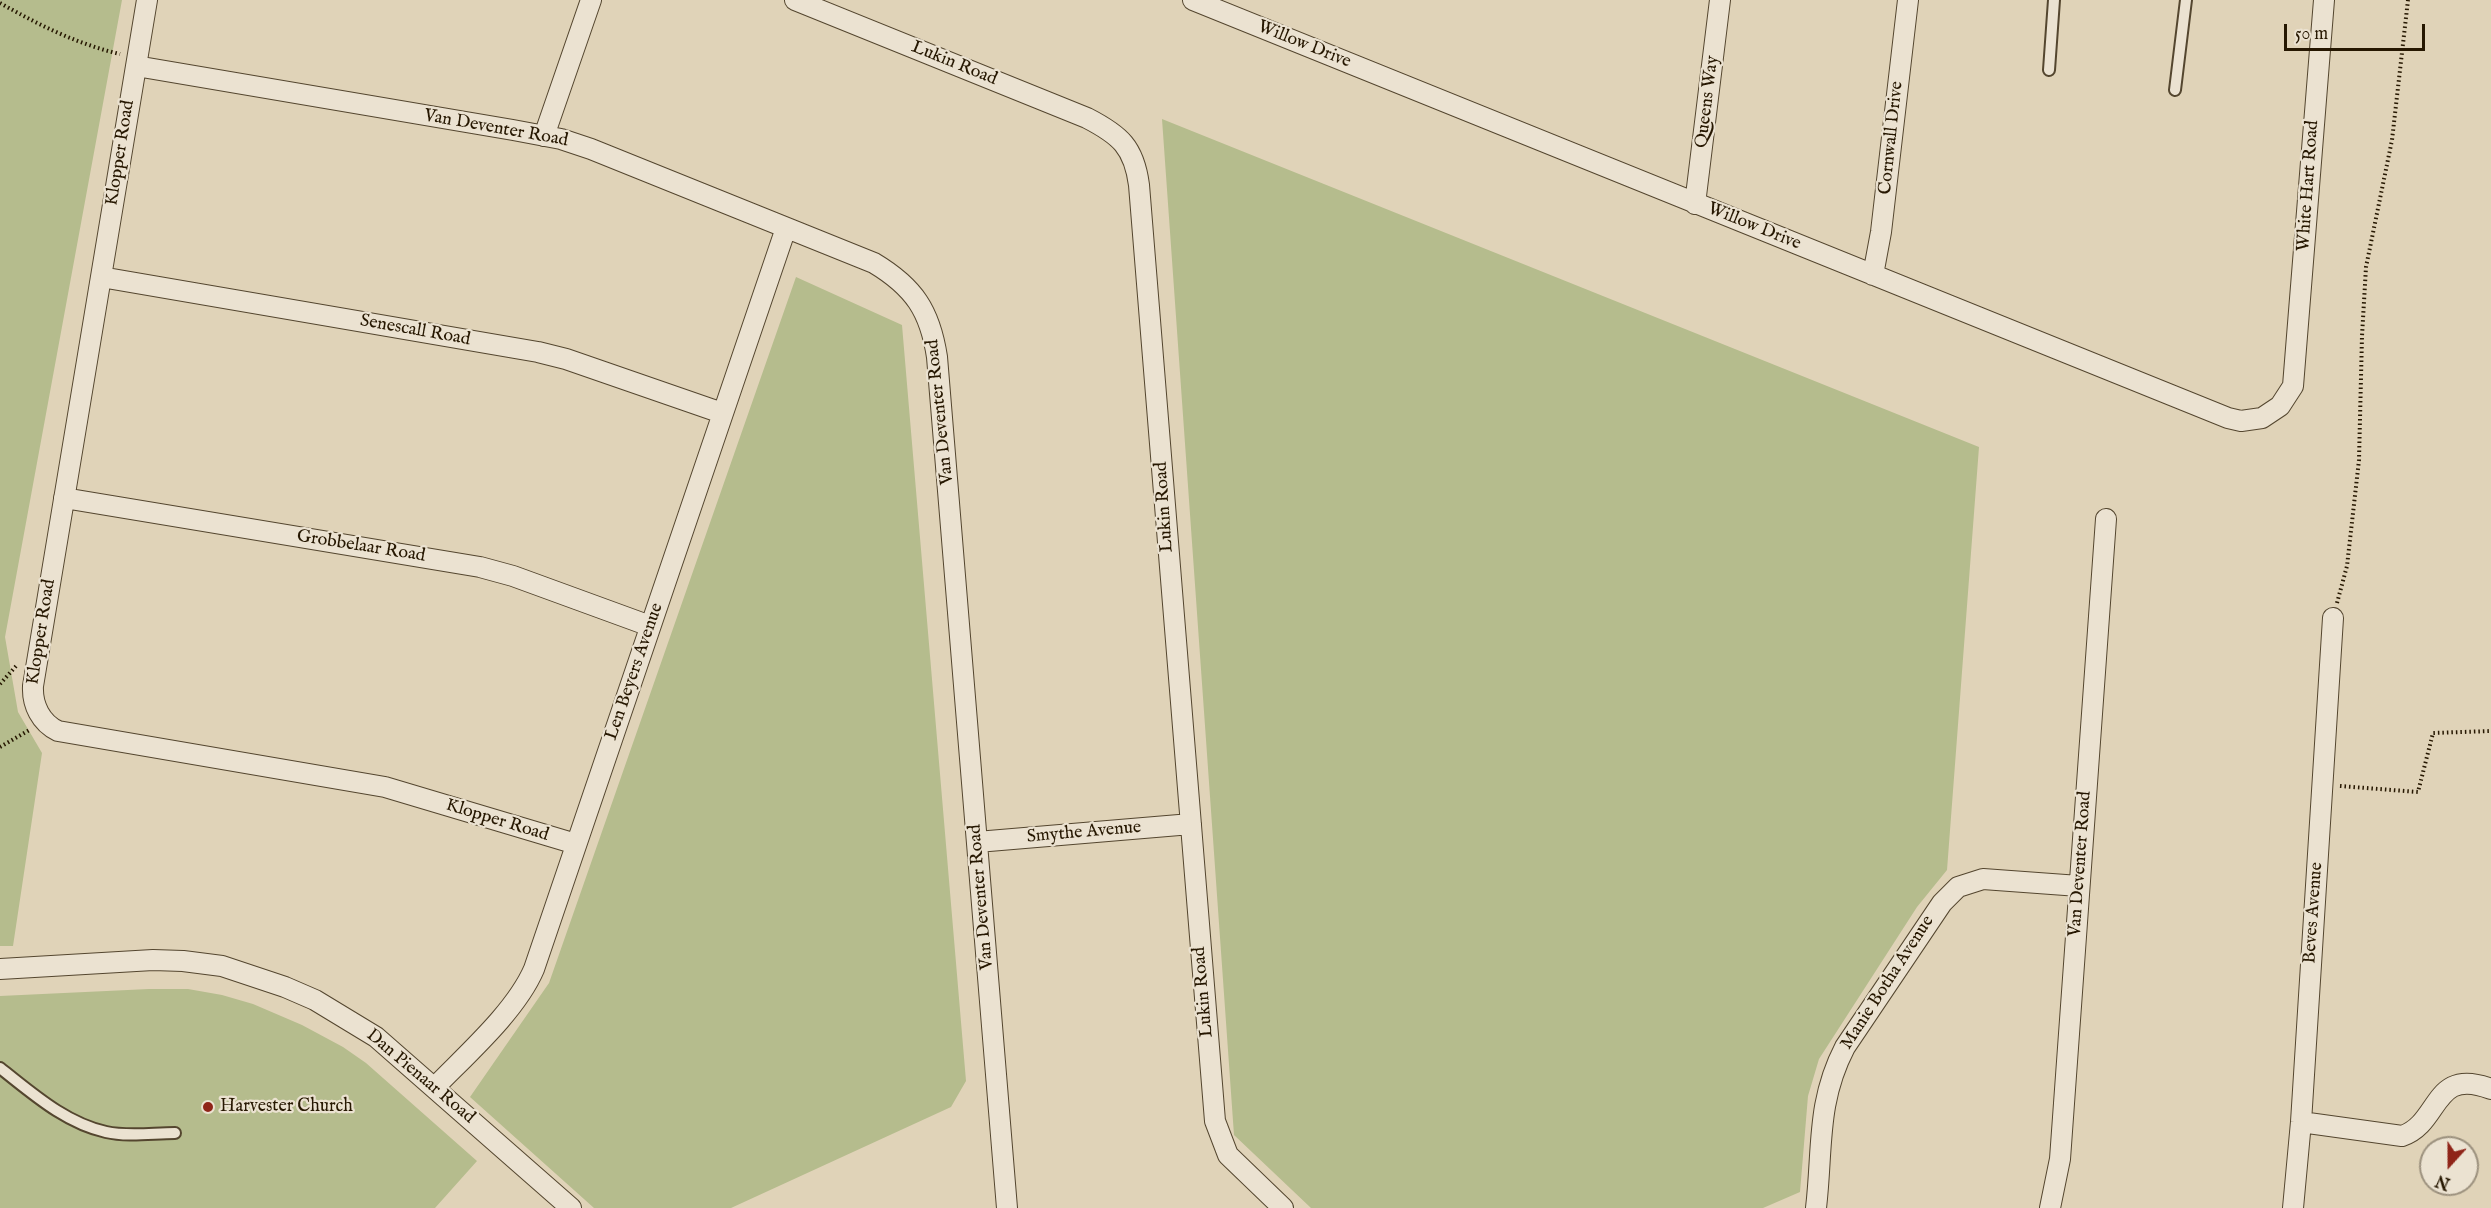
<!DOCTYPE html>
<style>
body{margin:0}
#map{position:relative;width:2491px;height:1208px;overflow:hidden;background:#e0d3b8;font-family:"IM FELL English",serif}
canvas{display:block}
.north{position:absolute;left:2419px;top:1136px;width:60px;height:60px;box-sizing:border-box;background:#ebe2d1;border:2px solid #9c917e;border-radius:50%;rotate:201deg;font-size:16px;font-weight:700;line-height:24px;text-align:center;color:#261701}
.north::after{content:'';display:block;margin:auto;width:21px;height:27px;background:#8f2418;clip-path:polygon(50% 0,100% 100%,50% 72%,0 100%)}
.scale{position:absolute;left:2284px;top:24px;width:141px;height:27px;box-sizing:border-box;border:3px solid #261701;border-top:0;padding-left:8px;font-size:18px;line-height:21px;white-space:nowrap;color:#261701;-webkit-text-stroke:4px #ebe2d1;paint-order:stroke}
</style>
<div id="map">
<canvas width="2491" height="1208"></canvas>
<div class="north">N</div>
<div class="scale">50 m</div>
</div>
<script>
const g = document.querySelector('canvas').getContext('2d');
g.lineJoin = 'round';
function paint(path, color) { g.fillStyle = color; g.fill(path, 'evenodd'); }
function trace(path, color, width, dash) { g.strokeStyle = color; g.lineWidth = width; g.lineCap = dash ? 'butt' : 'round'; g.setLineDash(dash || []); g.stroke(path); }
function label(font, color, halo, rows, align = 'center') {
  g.font = font + ' "IM FELL English",serif'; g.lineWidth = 4.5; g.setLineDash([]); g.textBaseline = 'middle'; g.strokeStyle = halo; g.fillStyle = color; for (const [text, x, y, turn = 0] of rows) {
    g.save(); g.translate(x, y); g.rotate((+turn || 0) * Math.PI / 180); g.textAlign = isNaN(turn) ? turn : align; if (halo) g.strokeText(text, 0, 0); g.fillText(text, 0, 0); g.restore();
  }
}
const green = new Path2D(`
 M0 0H122L5 637 18 712 42 753 13 946H0Z
 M1162 119 1979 447 1947 870 1917 907 1819 1059 1808 1096 1800 1192 1763 1208H1311L1234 1135Z
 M796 277 902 325 966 1081 951 1107 731 1208H594L470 1097 549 983Z
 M149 989H188L222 995 253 1004 302 1025 343 1047 366 1063 477 1161 435 1208H0V996Z`);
const path = new Path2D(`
 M0 3C39 25 77 44 120 54
 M2337 603 2347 566 2359 460 2362 336 2366 267 2392 140 2408 0
 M0 684 17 665
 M0 747 31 729
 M2340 786 2418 792 2433 733 2491 731`);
const lane = new Path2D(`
 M2049 70 2054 0
 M2175 90 2186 0
 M0 1068C32 1093 65 1123 106 1132 128 1137 153 1133 175 1133`);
const street = new Path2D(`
 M147 0 33 686C32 705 41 723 58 731L385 787 576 844
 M795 0 1087 118C1120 135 1134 147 1139 185L1215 1121 1228 1155 1283 1208
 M1193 0 2228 418 2241 421 2262 418 2280 406 2293 386 2324 0
 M136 66 513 130 561 139 591 149 874 263C914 287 930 311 937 357L1007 1208
 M544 136 591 0
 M1695 204 1720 0
 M1873 275 1881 232 1908 0
 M101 277 538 352 566 359 722 413
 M64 498 480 567 513 576 650 626
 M977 842 1191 824
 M0 969 153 960 183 961 222 966 285 987 315 1000 376 1037 571 1208
 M435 1087C467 1054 516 1011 534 969L786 228
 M2301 1122 2402 1136C2441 1123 2432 1066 2491 1089
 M1816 1208C1823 1149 1816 1103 1845 1047L1942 903 1958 887 1983 879 2079 886
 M2050 1208 2060 1159 2106 519
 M2293 1208 2301 1122 2333 618`);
const markers = [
 [208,1107,6,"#8f2418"]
];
const streetNames = [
 ["Willow Drive",1304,45,22],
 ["Lukin Road",954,64,22],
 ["Queens Way",1708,102,-83],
 ["Van Deventer Road",496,129,10],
 ["Cornwall Drive",1892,138,-84],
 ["Klopper Road",121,153,-81],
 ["White Hart Road",2309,186,-86],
 ["Willow Drive",1754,227,22],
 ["Senescall Road",415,331,10],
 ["Van Deventer Road",941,412,-96],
 ["Lukin Road",1165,507,-94],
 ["Grobbelaar Road",361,547,9],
 ["Klopper Road",42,632,-81],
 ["Len Beyers Avenue",635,672,-71],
 ["Klopper Road",497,821,17],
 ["Smythe Avenue",1084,833,-5],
 ["Van Deventer Road",2081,864,-86],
 ["Van Deventer Road",982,897,-95],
 ["Beves Avenue",2314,913,-86],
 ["Manie Botha Avenue",1888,983,-57],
 ["Lukin Road",1204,992,-95],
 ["Dan Pienaar Road",420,1077,40]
];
const poiNames = [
 ["Harvester Church",220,1107]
];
paint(green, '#b5bc8d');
trace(lane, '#54462f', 14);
trace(street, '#54462f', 22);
trace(path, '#261701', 4, [1.5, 3]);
trace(lane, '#ebe2d1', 10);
trace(street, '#ebe2d1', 20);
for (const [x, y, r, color] of markers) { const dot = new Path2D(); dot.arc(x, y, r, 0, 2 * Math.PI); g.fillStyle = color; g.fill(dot); trace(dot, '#ebe2d1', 2); }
label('18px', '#261701', '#ebe2d1', streetNames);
label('18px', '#261701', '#ebe2d1', poiNames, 'left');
</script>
